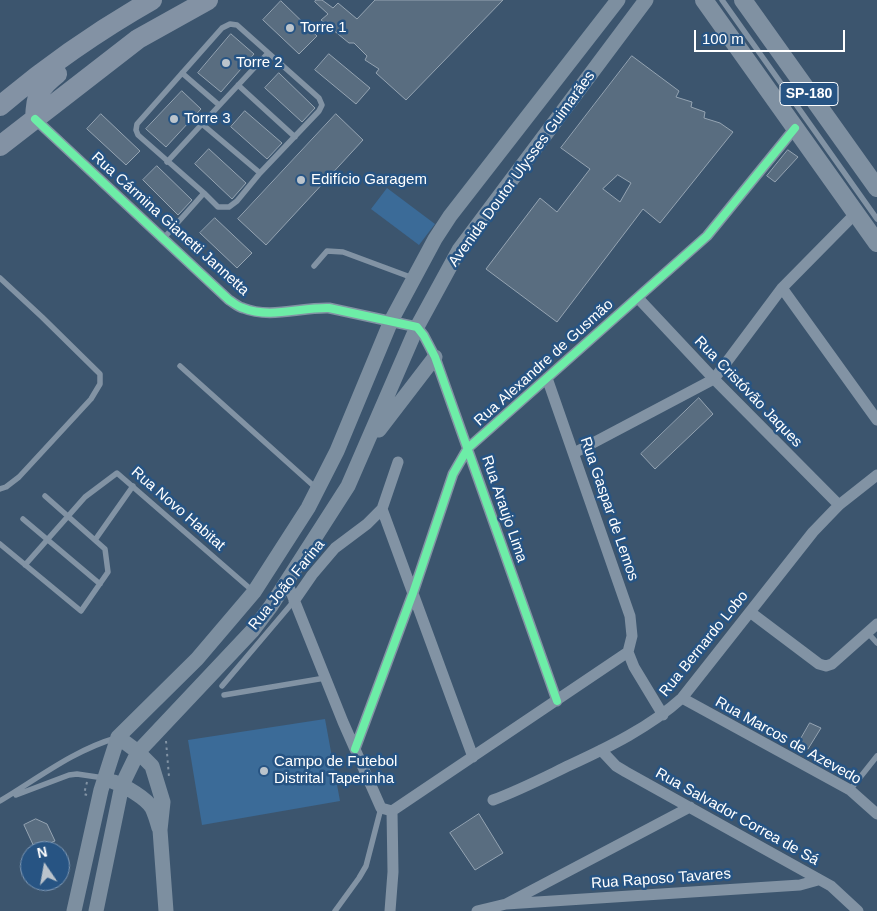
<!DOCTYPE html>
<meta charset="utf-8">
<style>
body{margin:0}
#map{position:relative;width:877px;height:911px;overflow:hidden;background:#3c556e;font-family:Helvetica,sans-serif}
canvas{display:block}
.north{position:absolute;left:20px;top:841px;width:50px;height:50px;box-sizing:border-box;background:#275483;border:1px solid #7d98b5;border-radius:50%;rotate:348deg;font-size:14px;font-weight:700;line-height:20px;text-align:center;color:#fff}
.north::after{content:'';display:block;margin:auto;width:18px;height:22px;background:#bbc4cc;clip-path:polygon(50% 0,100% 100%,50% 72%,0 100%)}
.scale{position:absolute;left:694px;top:30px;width:151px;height:22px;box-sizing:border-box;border:2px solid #fff;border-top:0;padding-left:6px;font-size:15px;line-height:18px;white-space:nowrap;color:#fff;-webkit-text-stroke:4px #275483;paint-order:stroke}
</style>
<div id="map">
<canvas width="877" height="911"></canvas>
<div class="north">N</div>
<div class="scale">100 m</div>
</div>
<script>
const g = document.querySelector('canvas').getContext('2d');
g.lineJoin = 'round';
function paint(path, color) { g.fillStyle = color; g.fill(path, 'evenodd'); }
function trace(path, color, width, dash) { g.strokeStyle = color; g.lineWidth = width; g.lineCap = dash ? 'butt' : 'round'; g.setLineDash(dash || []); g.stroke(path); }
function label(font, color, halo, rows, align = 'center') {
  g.font = font + ' Helvetica,sans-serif'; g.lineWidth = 5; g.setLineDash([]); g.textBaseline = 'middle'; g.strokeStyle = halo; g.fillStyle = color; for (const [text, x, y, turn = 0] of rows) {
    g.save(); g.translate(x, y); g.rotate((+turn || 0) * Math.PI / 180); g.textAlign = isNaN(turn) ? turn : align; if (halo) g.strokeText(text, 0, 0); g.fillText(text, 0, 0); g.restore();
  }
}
const green = new Path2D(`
 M387 188 435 224 419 245 371 209Z
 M325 719 340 801 202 825 188 740Z`);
const building = new Path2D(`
 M316 0H322L333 8 338 3 357 19 375 0H503L406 100 376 73 379 69 365 60 367 56 354 43H349L321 20 328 14 315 2Z
 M281 1 317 36 299 54 263 20Z
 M231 34 254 54 221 92 198 73Z
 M329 54 370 88 356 104 315 70Z
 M632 56 679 91 676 97 692 102 691 107 705 112 704 118 720 123 733 132 660 223 643 209 557 322 486 269 540 198 557 212 590 169 561 148ZM618 175 631 183 620 202 603 189Z
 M279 73 315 108 302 122 265 88Z
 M182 91 201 109 166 147 146 129Z
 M245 111 282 143 267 159 231 127Z
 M101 114 140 151 126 165 87 129Z
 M336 114 363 140 266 245 238 219Z
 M209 149 246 183 232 199 195 164Z
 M788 150 798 157 775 182 767 176Z
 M157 166 192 200 178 215 143 180Z
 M215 218 252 253 237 268 200 233Z
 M699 398 713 414 655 469 641 454Z
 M810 723 821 728 808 749 798 744Z
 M479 814 503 853 475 870 450 833Z
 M36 819 47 824 55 841 35 849 24 825Z`);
const path = new Path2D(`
 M166 741 169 777
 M87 795 84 794 87 782`);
const lane = new Path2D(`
 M722 0 877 219
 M182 73 219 105
 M238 85 295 137
 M202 124 268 53
 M167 162 202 124 260 173
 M163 239 204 193 218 207H229L237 201 260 173 319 111 322 105 319 98 237 25 230 24 222 28 137 124 136 130 138 135 204 193
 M314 266 327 251 343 252 413 278
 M0 278 42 317 100 374V384L91 399 19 477 6 487 0 489
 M180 366 316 488
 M23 519 100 584
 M95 540 133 486
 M0 544 81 611 108 572 105 549 45 496
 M25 565 85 497 117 473 254 592
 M868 633 877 643
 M222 686 294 601
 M224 695 325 678
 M850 790 877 756
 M16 795 69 775 77 774 104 778
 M0 801C37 779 74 750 116 738
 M335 911 359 878 366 866 381 808`);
const street = new Path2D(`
 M35 119 229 300C234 303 238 307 243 308 270 319 301 307 329 308L417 327 424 336 435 357 557 701
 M782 288 877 420
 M638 298 714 379 839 505
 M547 378 630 616 632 636 628 652 634 667 663 715
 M574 453 714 379 782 288 855 214
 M382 509 473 757
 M287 582 343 722 381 808 392 811
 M294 601 312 575 335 548 367 524 382 509 398 462
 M750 612 819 664 826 666 832 664 877 624
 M682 698 850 790 877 814
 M355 749 413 593 453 474 468 448 707 236 795 128
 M601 750 616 766 626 772 831 886 858 911
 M493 800C520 790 545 777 570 765 609 747 650 727 682 698L813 532 839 505 877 475
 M392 811 628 652
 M506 904 800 885 818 880
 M390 911 393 872 392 811
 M477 911 506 904 690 807`);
const secondary = new Path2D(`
 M379 430 435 357
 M118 737 138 752 152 766 163 802 160 830 166 911
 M114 782C125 786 146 798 152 808 155 814 157 821 159 828
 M74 911 101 790 118 737 197 659 254 592 308 508 337 451 391 321 435 239 450 216 618 0
 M96 911 122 785 138 752 253 630 271 606 348 486 417 327 459 250 646 0`);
const primary = new Path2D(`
 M704 0 877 243
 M743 0 877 188`);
const highway = new Path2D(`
 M0 106C45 68 101 29 152 0
 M35 119C36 95 38 89 57 74
 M0 146 138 39 208 0`);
const cycleway = new Path2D(`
 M35 119 229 300C234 303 238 307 243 308 270 319 301 307 329 308L417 327 424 336 435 357 557 701
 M355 749 413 593 453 474 468 448 707 236 795 128`);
const markers = [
 [290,28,5,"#bbc4cc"],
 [226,63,5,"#bbc4cc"],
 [174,119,5,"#bbc4cc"],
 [301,180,5,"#bbc4cc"],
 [264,771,5,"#bbc4cc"]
];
const shields = [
 [809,94,58]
];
const shieldNames = [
 ["SP-180",809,94]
];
const poiNames = [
 ["Torre 1",300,28],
 ["Torre 2",236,63],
 ["Torre 3",184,119],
 ["Edifício Garagem",311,180],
 ["Campo de Futebol",274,762],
 ["Distrital Taperinha",274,779]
];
const streetNames = [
 ["Avenida Doutor Ulysses Guimarães",522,169,-54],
 ["Rua Cármina Gianetti Jannetta",170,224,42],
 ["Rua Alexandre de Gusmão",544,363,-42],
 ["Rua Cristóvão Jaques",748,392,46],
 ["Rua Novo Habitat",178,509,41],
 ["Rua Araujo Lima",504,509,71],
 ["Rua Gaspar de Lemos",609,509,71],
 ["Rua João Farina",287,585,-51],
 ["Rua Bernardo Lobo",704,644,-51],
 ["Rua Marcos de Azevedo",788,741,29],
 ["Rua Salvador Correa de Sá",737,817,29],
 ["Rua Raposo Tavares",661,879,-4]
];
paint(green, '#3b6b98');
paint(building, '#596d80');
trace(building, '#95a4b2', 1);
trace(path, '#8293a4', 2, [2.5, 4]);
trace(lane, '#8293a4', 5.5);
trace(street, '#8293a4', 11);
trace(secondary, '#7d8fa0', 15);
trace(primary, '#8091a2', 18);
trace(highway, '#8392a4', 20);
trace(cycleway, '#6deda7', 8);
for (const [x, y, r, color] of markers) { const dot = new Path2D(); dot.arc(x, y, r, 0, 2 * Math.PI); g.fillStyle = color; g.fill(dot); trace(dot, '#275483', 2); }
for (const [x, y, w] of shields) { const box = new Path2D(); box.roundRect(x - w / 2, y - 11.5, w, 23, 4); g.fillStyle = '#275483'; g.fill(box); trace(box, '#fff', 1); }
label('bold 14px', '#fff', null, shieldNames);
label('15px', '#fff', '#275483', poiNames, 'left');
label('15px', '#fff', '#275483', streetNames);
</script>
